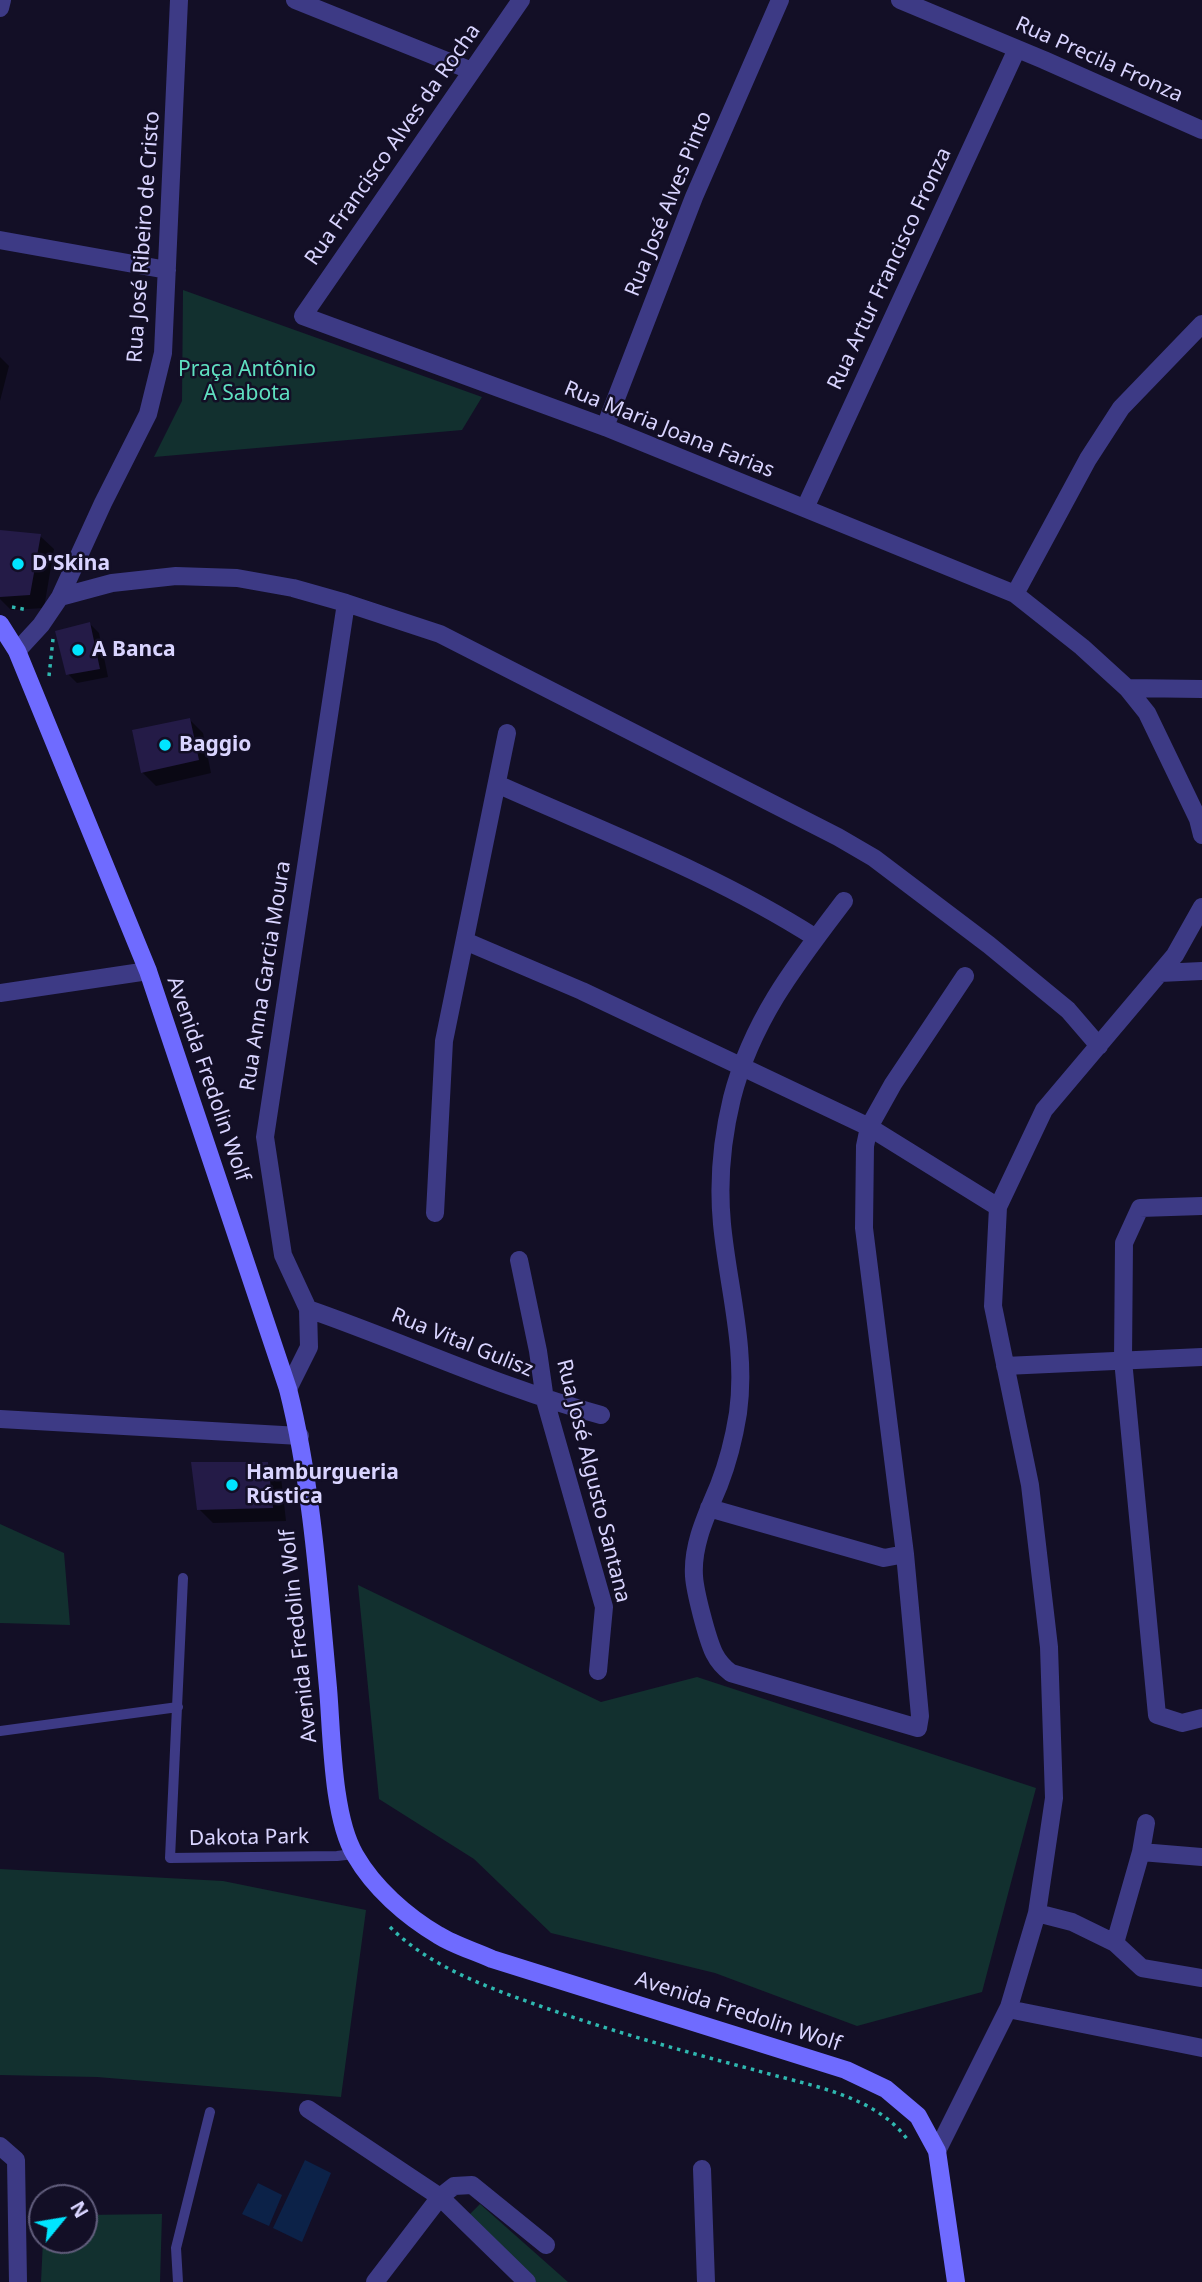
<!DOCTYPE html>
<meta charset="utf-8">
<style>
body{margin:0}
#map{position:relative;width:1202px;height:2282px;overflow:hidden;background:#130f26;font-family:"Noto Sans",sans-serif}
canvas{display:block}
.north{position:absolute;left:28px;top:2184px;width:70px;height:70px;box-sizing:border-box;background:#130f26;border:2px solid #625e7d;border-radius:50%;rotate:60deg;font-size:19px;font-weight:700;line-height:28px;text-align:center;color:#d9d4ff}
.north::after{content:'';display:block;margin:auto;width:24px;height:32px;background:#00e5ff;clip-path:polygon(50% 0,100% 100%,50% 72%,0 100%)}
</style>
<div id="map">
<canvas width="1202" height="2282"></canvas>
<div class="north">N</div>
</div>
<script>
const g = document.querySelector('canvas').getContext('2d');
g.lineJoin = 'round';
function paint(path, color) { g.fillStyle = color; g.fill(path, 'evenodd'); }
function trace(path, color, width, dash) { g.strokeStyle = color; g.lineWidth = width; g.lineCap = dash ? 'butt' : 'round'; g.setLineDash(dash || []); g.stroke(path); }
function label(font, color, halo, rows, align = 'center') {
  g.font = font + ' "Noto Sans",sans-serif'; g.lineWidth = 5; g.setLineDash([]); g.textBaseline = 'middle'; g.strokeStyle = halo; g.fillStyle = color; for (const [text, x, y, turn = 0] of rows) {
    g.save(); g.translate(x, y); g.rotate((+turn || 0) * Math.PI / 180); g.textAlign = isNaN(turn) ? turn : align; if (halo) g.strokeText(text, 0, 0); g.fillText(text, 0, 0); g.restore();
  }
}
const green = new Path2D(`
 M183 290 482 397 462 430 154 457 182 401Z
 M0 1524 64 1553 70 1625 0 1623Z
 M358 1585 601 1702 697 1677 1036 1788 982 1992 857 2026 715 1973 551 1933 474 1859 379 1799Z
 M0 1869 223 1881 366 1910 341 2097 97 2077 0 2075Z
 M480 2204 568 2282H536L466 2218Z
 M162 2214 160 2282H41L43 2240H84V2215Z`);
const water = new Path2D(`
 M305 2160 331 2173 302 2242 273 2228Z
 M258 2183 282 2195 269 2226 242 2214Z`);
const shadow = new Path2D(`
 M0 357 9 366 0 401Z
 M0 532 40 536 54 549 44 608 11 610 0 599Z
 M90 624 99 633 108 677 77 683 68 674Z
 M189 719 203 733 211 773 156 786 142 772Z
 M267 1464 281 1477 286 1521 213 1523 199 1509Z`);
const building = new Path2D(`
 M0 530 41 534 30 595 0 597Z
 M90 622 100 669 66 675 55 631Z
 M190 718 199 760 141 773 132 730Z
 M191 1462H268L273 1508 197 1510Z`);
const path = new Path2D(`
 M12 607 28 610
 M49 676 53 639
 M390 1927C430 1967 487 1987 540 2006 611 2031 682 2051 755 2070 806 2085 874 2094 907 2139`);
const service = new Path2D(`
 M183 1578 170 1858 337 1856 354 1854
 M0 1731 178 1707
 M178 2282 176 2248 210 2112`);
const minor = new Path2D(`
 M295 0 472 71
 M521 0 303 316 605 427 1015 594 1082 647 1127 688 1147 713 1198 819 1202 835
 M900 0 1044 60 1202 130
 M0 8 2 0
 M0 240 167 270
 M605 427 694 197 780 0
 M805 508 1017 49
 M1015 594 1088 459 1121 408 1202 324
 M60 597 112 583 176 576 237 578 293 588 346 603 440 634 838 837 874 858 989 945 1068 1010 1099 1046
 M17 651 41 625 60 597 103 503 148 414 163 353 179 0
 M1127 688 1202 689
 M497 784C604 832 716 874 816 938
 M844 901C796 964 752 1020 732 1098 722 1139 718 1182 722 1224 728 1287 747 1349 738 1413 734 1438 728 1462 719 1485 707 1514 692 1544 694 1576 695 1592 707 1638 714 1653 718 1661 723 1667 731 1673L918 1728 920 1716 905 1554 864 1228 865 1146 869 1127 893 1084 965 976
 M465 941 582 991 869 1127 998 1207
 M1160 973 1202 971
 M0 993 148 971
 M1202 1206 1140 1208 1124 1243 1123 1360 1157 1715 1182 1723 1202 1718
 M435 1213 444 1041 507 733
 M519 1260 538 1351 545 1400 604 1607 598 1671
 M308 1309C406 1343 501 1388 601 1415
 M1005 1366 1202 1357
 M288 1389 309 1347 308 1309 283 1255 265 1137 346 603
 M0 1419 300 1436
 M709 1508 884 1558 905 1554
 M1141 1852 1202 1857
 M1037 1913 1072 1922 1115 1943 1142 1968 1202 1978
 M1115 1943 1141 1852 1146 1823
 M1008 2009 1202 2048
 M308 2109 440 2197 527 2282
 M0 2146 16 2160 18 2282
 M937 2151 1009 2007 1037 1913 1054 1798 1049 1647 1030 1485 993 1306 998 1207 1044 1110 1175 955 1202 907
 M702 2169 706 2282
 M375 2282 440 2197 454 2186 472 2185 546 2245`);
const secondary = new Path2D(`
 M0 624 17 651 148 971 288 1389C312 1484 319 1590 328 1688 332 1735 332 1816 355 1855 374 1888 406 1916 438 1935 454 1945 474 1951 492 1959L846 2070 886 2089 918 2116 937 2151 956 2282`);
const markers = [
 [18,564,7,"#00e5ff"],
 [78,650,7,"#00e5ff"],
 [165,745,7,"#00e5ff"],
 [232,1485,7,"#00e5ff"]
];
const streetNames = [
 ["Rua Precila Fronza",1099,60,24],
 ["Rua Francisco Alves da Rocha",393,145,-55],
 ["Rua José Alves Pinto",669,204,-68],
 ["Rua José Ribeiro de Cristo",144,237,-86],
 ["Rua Artur Francisco Fronza",890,269,-65],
 ["Rua Maria Joana Farias",669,430,22],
 ["Rua Anna Garcia Moura",266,976,-81],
 ["Avenida Fredolin Wolf",208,1079,71],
 ["Rua Vital Gulisz",462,1343,22],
 ["Rua José Algusto Santana",593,1481,76],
 ["Avenida Fredolin Wolf",299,1636,-96],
 ["Dakota Park",249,1838,-1],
 ["Avenida Fredolin Wolf",738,2012,18]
];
const parkNames = [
 ["Praça Antônio",247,370],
 ["A Sabota",247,394]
];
const poiNames = [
 ["D'Skina",32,564],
 ["A Banca",92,650],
 ["Baggio",179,745],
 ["Hamburgueria",246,1473],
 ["Rústica",246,1497]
];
paint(green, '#12302f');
paint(water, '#0c2248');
paint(shadow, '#0007');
paint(building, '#241b47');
trace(path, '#2fb8b0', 3.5, [3.5, 5]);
trace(service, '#3d3a85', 10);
trace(minor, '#3d3a85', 18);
trace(secondary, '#6f6bff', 18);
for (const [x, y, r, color] of markers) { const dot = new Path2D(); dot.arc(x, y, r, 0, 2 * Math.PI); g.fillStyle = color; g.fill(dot); trace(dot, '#130f26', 2.5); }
label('21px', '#d9d4ff', '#130f26', streetNames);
label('21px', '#5fe0c0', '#130f26', parkNames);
label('bold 21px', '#d9d4ff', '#130f26', poiNames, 'left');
</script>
